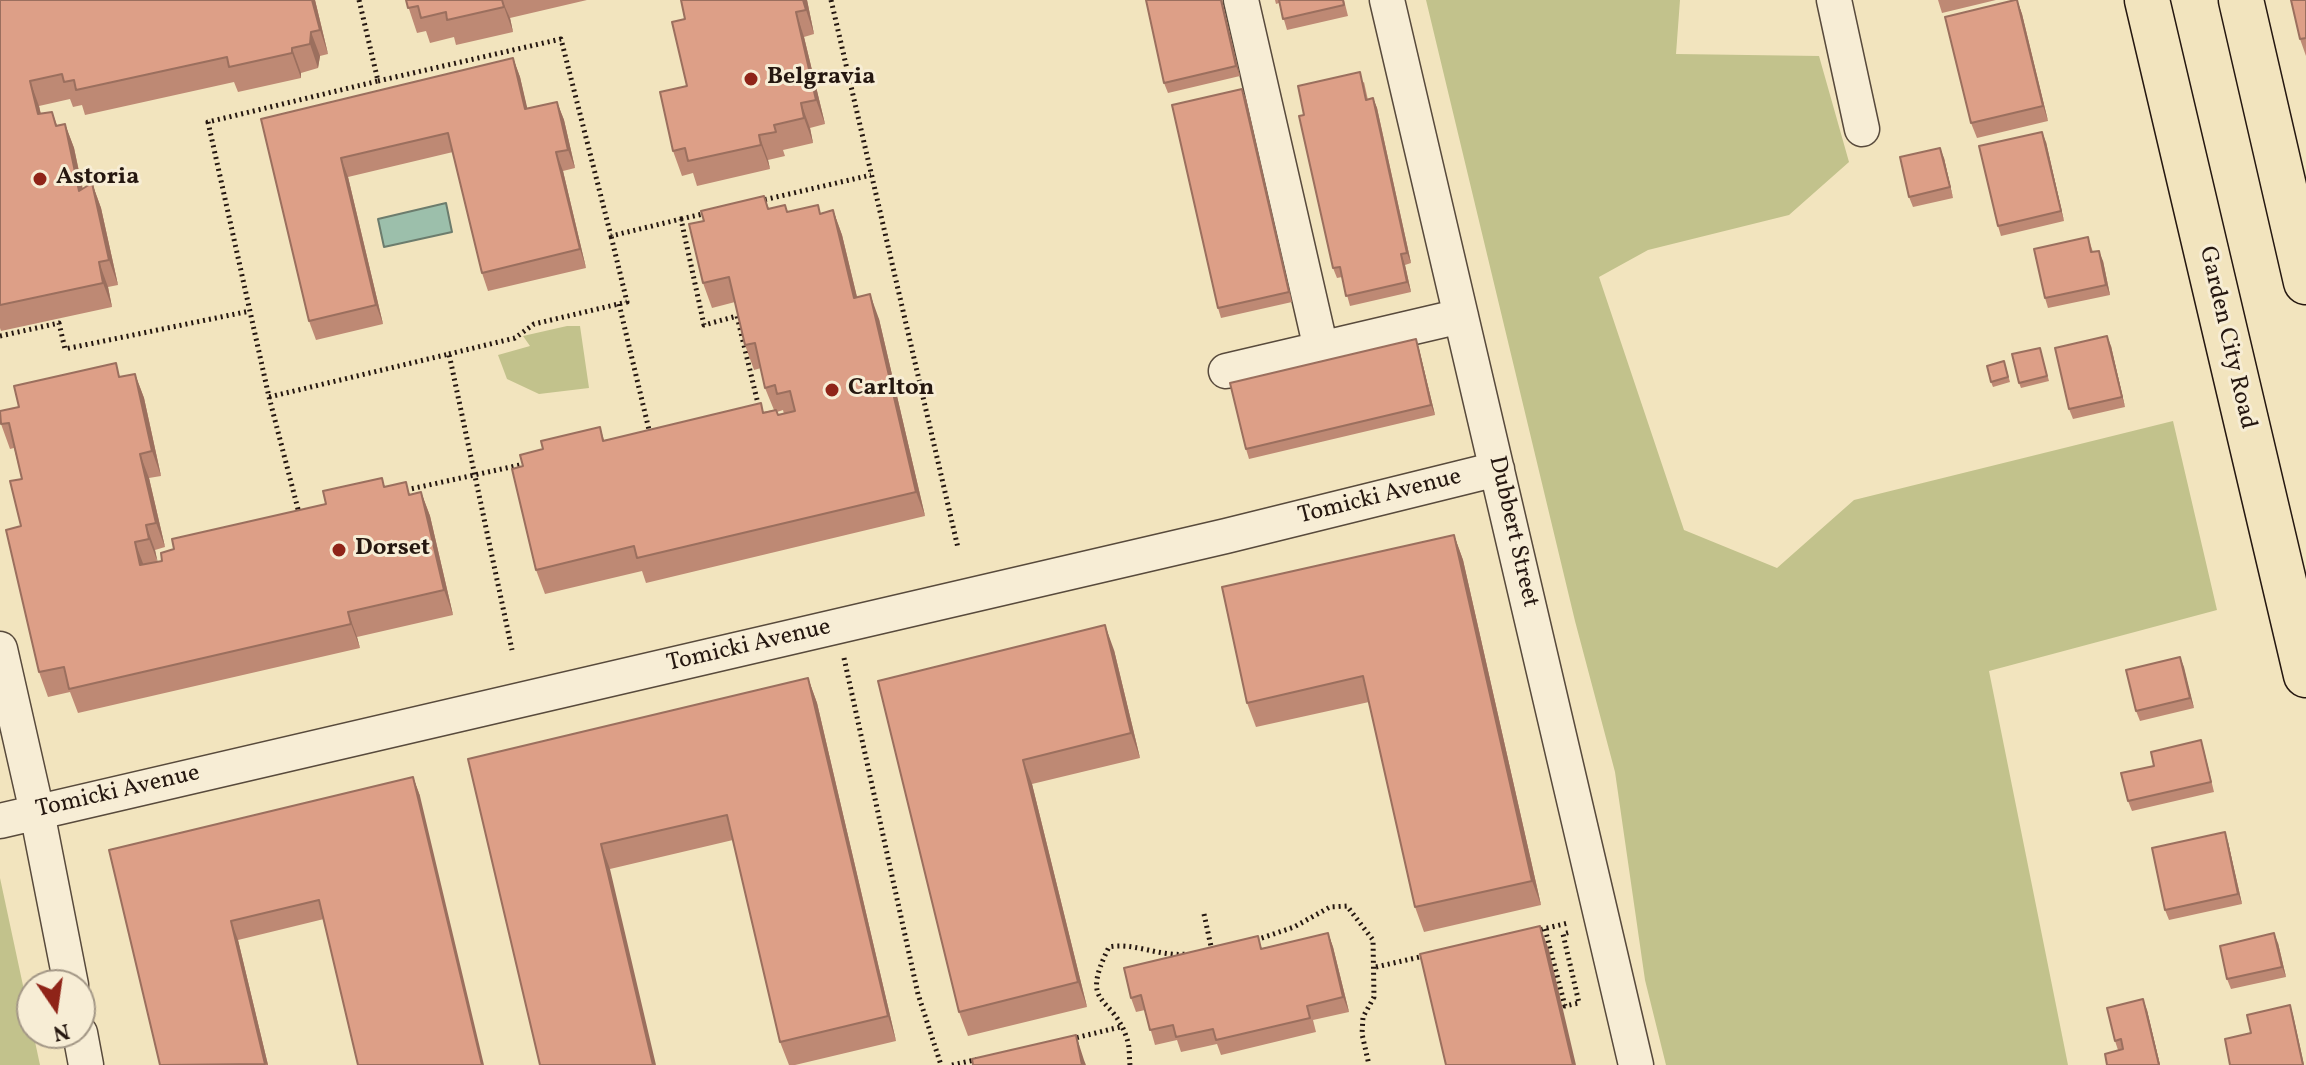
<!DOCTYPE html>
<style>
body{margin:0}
#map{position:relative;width:2306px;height:1065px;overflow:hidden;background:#f2e4be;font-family:Vollkorn,serif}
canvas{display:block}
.north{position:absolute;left:16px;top:969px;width:80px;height:80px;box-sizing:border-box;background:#f7edd5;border:2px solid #a39786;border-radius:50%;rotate:167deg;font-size:22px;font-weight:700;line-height:32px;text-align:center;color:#251710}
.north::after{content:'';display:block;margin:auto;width:28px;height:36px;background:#8f2418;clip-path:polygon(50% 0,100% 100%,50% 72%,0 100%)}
</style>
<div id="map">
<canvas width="2306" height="1065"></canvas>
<div class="north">N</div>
</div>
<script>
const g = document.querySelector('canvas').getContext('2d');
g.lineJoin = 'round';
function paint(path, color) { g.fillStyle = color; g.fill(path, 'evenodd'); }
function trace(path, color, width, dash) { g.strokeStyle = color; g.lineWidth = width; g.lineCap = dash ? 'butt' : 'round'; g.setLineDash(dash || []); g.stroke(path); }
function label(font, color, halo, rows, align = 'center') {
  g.font = font + ' Vollkorn,serif'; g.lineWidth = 6; g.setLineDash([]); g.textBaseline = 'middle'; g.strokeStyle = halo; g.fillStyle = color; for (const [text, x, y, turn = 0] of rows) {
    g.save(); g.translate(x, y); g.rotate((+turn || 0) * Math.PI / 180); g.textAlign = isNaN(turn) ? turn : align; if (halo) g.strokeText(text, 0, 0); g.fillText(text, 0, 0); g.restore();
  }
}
const green = new Path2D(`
 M1426 0H1680L1676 54 1819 56 1849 162 1789 215 1648 250 1599 277 1684 530 1777 568 1854 500 2173 421 2217 610 1989 671 2068 1065H1666L1645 980 1615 772 1575 621Z
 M567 326H580L589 388 539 394 507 379 498 355 530 346 523 336Z
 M0 878 40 1065H0Z`);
const water = new Path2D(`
 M446 203 452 232 384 247 378 219Z`);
const path = new Path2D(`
 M359 0 378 81 208 122 269 397 449 354 512 650
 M831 0 958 548
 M378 81 561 39 611 236 681 219 704 325 737 316 759 408H756
 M759 201 871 175
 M681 219 707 213
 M619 304 650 434
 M0 336 59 323 65 349 250 311
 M449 354 515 338 534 324 627 302 611 236
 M269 397 299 513H302
 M406 490 529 463
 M844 658 918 994 941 1065
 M1204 914 1212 951
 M1545 929 1565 1006 1579 1003 1563 934 1570 932
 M1535 931 1568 923
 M1256 940 1294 927 1330 907 1347 906 1373 940 1374 997 1363 1017 1362 1034 1369 1065
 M1376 967 1424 956
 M1071 1039 1120 1027
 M952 1065 979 1059
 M1130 1065C1129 1057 1130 1047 1127 1039 1113 993 1078 1009 1109 947 1134 942 1159 957 1187 954`);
const minor = new Path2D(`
 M1241 0 1321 349
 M1387 0 1636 1065
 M1834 0 1862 129
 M1226 371 1461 316
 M0 649 37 812 71 985
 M0 821 1226 536 1497 469
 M80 1033 86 1065`);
const major = new Path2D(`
 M2147 0 2306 675
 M2241 0 2306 282`);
const wall = new Path2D(`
 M0 0H315L328 54 320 56 318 68 301 73V78L238 92 234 82 85 115 82 105 73 107 70 99 39 106 41 114 52 112 57 125 65 124 74 148 83 189 92 183 101 208 118 285 108 287 112 307 1 331 0 328Z
 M406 0H587L510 18 513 32 456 45 454 37 430 43 426 31 417 33Z
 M807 0 814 34 804 37 825 124 810 128 813 143 783 150 785 156 768 160 770 169 697 186 693 173 682 176 673 151 687 86 685 19Z
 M1146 0H1222L1240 76 1168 93 1164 83Z
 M1275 0H1344L1348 16 1287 30 1279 3 1276 4Z
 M1938 0H1996L1942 13Z
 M2017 0 2022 14 2048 121 1977 138 1971 123Z
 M2306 0V56L2300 39Z
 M513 58 520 77 527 109 557 102 564 120 575 168 563 171 586 268 488 291 482 273 453 152 348 177 383 324 316 340 309 321 261 119Z
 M1364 82 1368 100 1373 98 1377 108 1411 263 1405 265 1411 292 1350 306 1342 277 1337 278 1333 268 1304 115Z
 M1242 89 1246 99 1292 302 1221 318 1218 308Z
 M2046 142 2064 221 2001 236 1998 226Z
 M1944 158 1953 198 1913 207 1909 197Z
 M764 196 769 209 788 212 821 213 833 210 842 235 857 297 879 319 925 516 646 583 642 571 545 594 536 570 523 466 543 449 600 427 604 440 774 410 765 388 761 368 754 370 745 345 735 302 712 308 703 283 704 221ZM783 410 784 414 778 415 777 412Z
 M2088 237 2093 252 2103 261 2110 295 2048 308 2045 298Z
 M1416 339 1419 349 1435 415 1249 459 1246 449Z
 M2111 346 2125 407 2073 419 2069 409Z
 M2040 348 2049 381 2021 388 2019 383Z
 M2006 367 2010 382 1993 387 1991 382Z
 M135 374 144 398 161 476 149 478 165 547 155 550 157 561H162L174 549 385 486 411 494 421 492 430 516 453 615 357 637 360 648 78 713 70 692 48 697 39 672 21 526 22 479 14 448 10 449 1 424 121 377Z
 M1454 535 1463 560 1541 905 1424 932 1415 907 1369 702 1256 727 1247 703Z
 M1114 650 1140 758 1032 784 1087 1007 968 1036 959 1012 878 681Z
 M2180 657 2194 708 2140 721 2136 711Z
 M808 678 817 703 896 1041 795 1065H789L780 1042 733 840 610 869 468 759Z
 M2204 750 2214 792 2132 811 2128 801 2154 766Z
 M413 777 420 796 324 919 238 940 268 1065H160L109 850Z
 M2228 842 2242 904 2169 920 2165 910Z
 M1328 933 1333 947 1349 1012 1313 1020 1316 1032 1221 1055 1217 1044 1181 1052 1177 1040 1155 1045 1145 1010 1136 1012 1131 998 1263 948Z
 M2278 943 2286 977 2231 989 2227 979Z
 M2147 1010 2160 1065H2107L2118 1050 2115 1041Z`);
const shadedWall = new Path2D(`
 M312 0H315L328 54 320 30Z
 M502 0 510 18 513 32 504 7Z
 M803 0H807L814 34 806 10Z
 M1221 0H1222L1240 76 1236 66Z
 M2017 0 2022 14 2048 121 2043 106Z
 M796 12 804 37 825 124 816 100Z
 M311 32 320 56 318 68 310 44Z
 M292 48 301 73V78L292 53Z
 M513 58 520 77 532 128 525 109Z
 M30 81 39 106 46 139 38 114Z
 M1242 89 1246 99 1292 302 1289 292Z
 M1373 98 1377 108 1411 263 1407 253Z
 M557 102 564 120 575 168 568 150Z
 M801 103 810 128 813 143 804 118Z
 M65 124 74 148 88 216 79 191Z
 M2042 132 2046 142 2064 221 2061 211Z
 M759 135 768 160 770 169 761 145Z
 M1940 148 1944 158 1953 198 1950 187Z
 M556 152 563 171 586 268 580 249Z
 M341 158 348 177 383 324 376 305Z
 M92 183 101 208 118 285 109 260Z
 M833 210 842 235 863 322 854 298Z
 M2099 251 2103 261 2110 295 2106 285Z
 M1401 254 1405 265 1411 292 1407 282Z
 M99 262 108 287 112 307 103 283Z
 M870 294 879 319 925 516 916 492Z
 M2107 336 2111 346 2125 407 2122 397Z
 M1416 339 1419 349 1435 415 1431 405Z
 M135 374 144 398 161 476 152 451Z
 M140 454 149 478 165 547 156 523Z
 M421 492 430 516 453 615 444 590Z
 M146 525 155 550 158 563 149 539Z
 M1454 535 1463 560 1541 905 1532 881Z
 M135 542 144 566 140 565Z
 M348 612 357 637 360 648 351 624Z
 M1105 625 1114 650 1140 758 1131 733Z
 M2180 657 2184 667 2194 708 2190 698Z
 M808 678 817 703 896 1041 888 1016Z
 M1023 760 1032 784 1087 1007 1078 982Z
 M413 777 420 796 484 1065H482Z
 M2225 832 2228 842 2242 904 2238 894Z
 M601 844 610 869 656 1065H653Z
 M231 921 238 940 268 1065 265 1064Z
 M1540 926 1549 950 1576 1065H1573Z
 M1328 933 1333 947 1349 1012 1343 997Z
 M2274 933 2278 943 2286 977 2282 967Z
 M2143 999 2147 1010 2160 1065H2159Z
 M2290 1005 2293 1015 2304 1065H2303Z
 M1076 1035 1084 1060 1086 1065H1082Z`);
const building = new Path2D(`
 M0 0H312L320 30 311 32 310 44 292 48V53L229 67 227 57 76 90 74 80 64 82 62 74 30 81 38 114 52 112 56 126 65 124 79 191 92 183 109 260 99 262 103 283 0 305Z
 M406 0H502L504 7 447 20 446 12 421 18 418 6 408 8Z
 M681 0H803L806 10 796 12 816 100 801 103 804 118 774 125 776 132 759 135 761 145 688 161 685 148 673 151 660 92 687 86 672 22 685 19Z
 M1146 0H1221L1236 66 1164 83Z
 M1279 0H1343L1344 5 1283 19Z
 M2015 0H2017L2043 106 1971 123 1945 17Z
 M2291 0H2306V38L2300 39Z
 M513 58 525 109 557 102 568 150 556 152 580 249 482 273 448 133 341 158 376 305 309 321 261 119Z
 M1360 72 1366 100 1373 98 1407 253 1401 254 1407 282 1346 296 1340 267 1333 268 1299 116 1304 115 1298 86Z
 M1242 89 1289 292 1218 308 1172 105Z
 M2042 132 2061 211 1998 226 1979 146Z
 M1940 148 1950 187 1909 197 1900 157Z
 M764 196 768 209 785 205 787 212 818 205 820 214 833 210 854 298 870 294 916 492 637 558 634 546 536 570 512 469 523 466 520 455 543 449 541 441 600 427 603 441 761 403 763 413 776 410 778 415 795 411 790 391 777 394 775 385 765 388 755 343 745 345 729 277 703 283 689 224 704 221 701 211Z
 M2088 237 2091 252 2099 251 2106 285 2045 298 2034 249Z
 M2107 336 2122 397 2069 409 2055 348Z
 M1416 339 1431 405 1246 449 1230 383Z
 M2040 348 2047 376 2019 383 2012 354Z
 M2004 361 2008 377 1991 382 1987 366Z
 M116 363 119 377 135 374 152 451 140 454 156 523 146 525 149 539 135 542 140 565 162 561 161 553 174 549 172 539 326 504 323 491 382 478 384 487 406 482 409 495 421 492 444 590 348 612 351 624 69 689 64 667 39 672 6 530 21 526 10 481 22 479 9 423 1 424 0 411 19 407 14 386Z
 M1454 535 1532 881 1415 907 1363 676 1247 703 1222 587Z
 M1105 625 1131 733 1023 760 1078 982 959 1012 878 681Z
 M2180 657 2190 698 2136 711 2126 670Z
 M808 678 888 1016 780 1042 727 815 601 844 653 1065H540L468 759Z
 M2201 740 2211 782 2128 801 2121 773 2154 766 2151 752Z
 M413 777 482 1065H358L319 900 231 921 265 1064 160 1065 109 850Z
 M2225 832 2238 894 2165 910 2152 848Z
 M1540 926 1573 1065H1446L1420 954Z
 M1328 933 1343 997 1307 1006 1310 1018 1216 1040 1213 1029 1176 1037 1173 1025 1150 1030 1141 995 1131 998 1124 968 1258 936 1261 949Z
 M2274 933 2282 967 2227 979 2220 946Z
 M2143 999 2159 1065H2107L2105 1054 2123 1049 2121 1039 2115 1041 2107 1008Z
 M2290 1005 2303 1065H2230L2225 1039 2251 1033 2247 1015Z
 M1076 1035 1082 1065H973L972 1059Z`);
const markers = [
 [751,79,8,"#8f2418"],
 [40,179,8,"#8f2418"],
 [832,390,8,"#8f2418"],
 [339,550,8,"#8f2418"]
];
const poiNames = [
 ["Belgravia",767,79],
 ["Astoria",56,179],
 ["Carlton",848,390],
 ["Dorset",355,550]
];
const streetNames = [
 ["Garden City Road",2226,338,77],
 ["Tomicki Avenue",1380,498,-14],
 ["Dubbert Street",1512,532,77],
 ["Tomicki Avenue",749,647,-13],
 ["Tomicki Avenue",118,793,-13]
];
paint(green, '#c2c28c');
paint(water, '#9cbfab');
trace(water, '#6c7c6d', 2);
trace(minor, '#584a3c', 37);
trace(major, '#251710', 47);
trace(path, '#251710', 5, [2, 4]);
trace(minor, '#f7edd5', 34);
trace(major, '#f2e4be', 44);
paint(wall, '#be8974');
paint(shadedWall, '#9b6f5e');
paint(building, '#dd9f87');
trace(building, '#9b6f5e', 2);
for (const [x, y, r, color] of markers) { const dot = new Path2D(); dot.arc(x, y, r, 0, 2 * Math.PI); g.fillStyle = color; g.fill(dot); trace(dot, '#f7edd5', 3); }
label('bold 24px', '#251710', '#f7edd5', poiNames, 'left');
label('24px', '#251710', '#f7edd5', streetNames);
</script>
